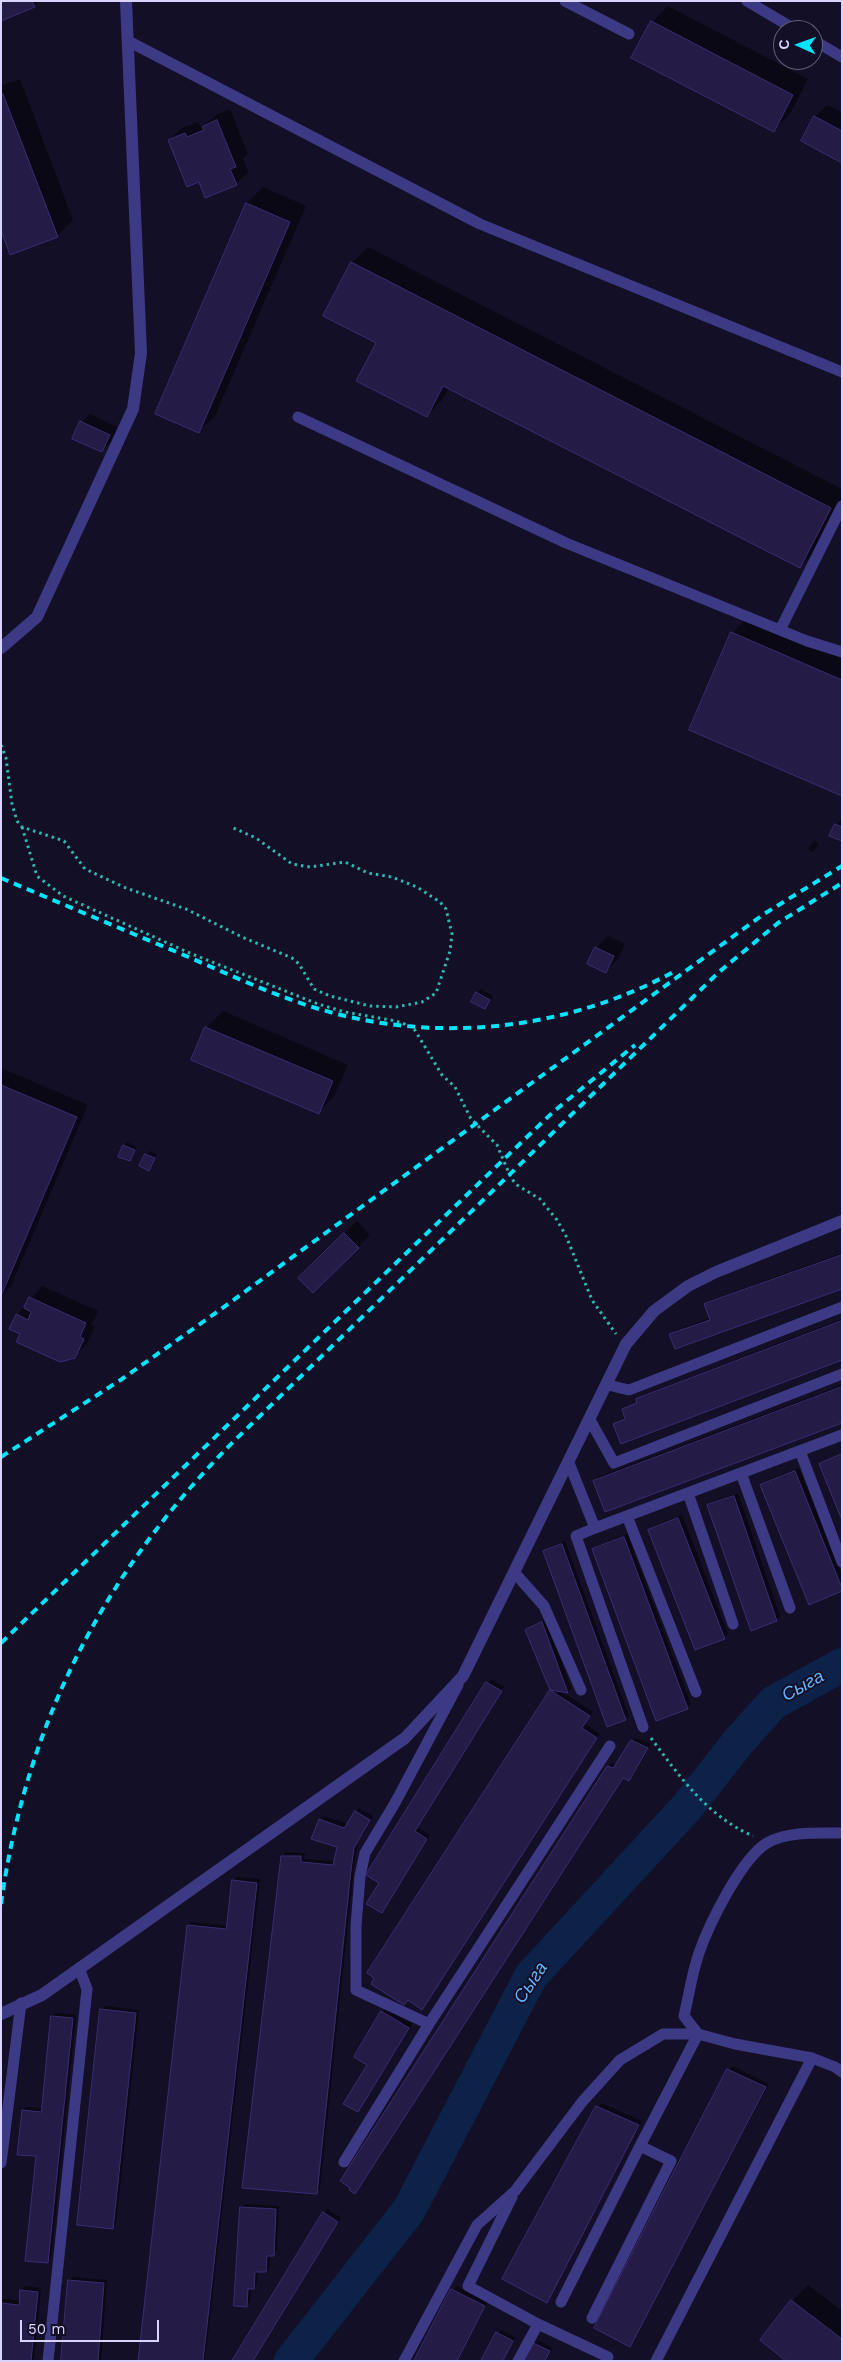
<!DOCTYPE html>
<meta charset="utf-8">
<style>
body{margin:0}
#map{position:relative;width:843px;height:2362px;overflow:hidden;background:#130f26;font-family:"Work Sans",sans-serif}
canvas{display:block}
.frame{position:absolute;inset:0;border:2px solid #d9d4ff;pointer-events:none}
.north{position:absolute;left:773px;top:20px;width:50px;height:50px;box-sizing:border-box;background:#130f26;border:1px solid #625e7d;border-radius:50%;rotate:272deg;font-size:14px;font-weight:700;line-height:20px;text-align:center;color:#d9d4ff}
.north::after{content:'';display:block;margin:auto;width:18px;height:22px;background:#00e5ff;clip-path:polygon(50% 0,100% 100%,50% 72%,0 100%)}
.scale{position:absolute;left:20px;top:2320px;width:139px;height:22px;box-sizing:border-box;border:2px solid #d9d4ff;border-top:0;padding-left:6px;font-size:15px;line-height:18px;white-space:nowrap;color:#d9d4ff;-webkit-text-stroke:4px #130f26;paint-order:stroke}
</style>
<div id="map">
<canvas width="843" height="2362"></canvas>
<div class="frame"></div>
<div class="north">С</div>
<div class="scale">50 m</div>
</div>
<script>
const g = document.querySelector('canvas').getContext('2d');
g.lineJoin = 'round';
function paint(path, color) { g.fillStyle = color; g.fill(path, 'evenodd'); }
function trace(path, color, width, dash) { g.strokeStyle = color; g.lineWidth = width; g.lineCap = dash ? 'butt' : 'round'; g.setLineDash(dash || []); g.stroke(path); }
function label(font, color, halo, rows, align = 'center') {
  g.font = font + ' "Work Sans",sans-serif'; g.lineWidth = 4; g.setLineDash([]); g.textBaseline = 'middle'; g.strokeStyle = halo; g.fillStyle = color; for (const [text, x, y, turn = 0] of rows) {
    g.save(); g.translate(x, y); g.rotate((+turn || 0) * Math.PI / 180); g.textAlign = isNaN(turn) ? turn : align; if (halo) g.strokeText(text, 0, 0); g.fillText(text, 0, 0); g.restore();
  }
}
const shadow = new Path2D(`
 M1 1H39L34 6Z
 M668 6 808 79 790 114 774 130 652 22Z
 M20 79 73 220 57 236 1 227V86Z
 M827 105 842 112V162L815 117Z
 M230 109 248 154 243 158 248 172 236 184 199 180 169 140 182 128 198 122 200 126 208 122 216 115Z
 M263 187 306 206 215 416 198 432 156 413 247 203Z
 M368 247 842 489V499L816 551 800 567 449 388 442 400 426 416 377 342 352 263Z
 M90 414 117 427 110 443 102 451 82 422Z
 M748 617 842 657V795L732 633Z
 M839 821 842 822V840L836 825Z
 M814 841 819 844 813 852 808 849Z
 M608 936 625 944 618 959 606 971 596 948Z
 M481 989 493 996 485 1008 477 993Z
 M223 1011 348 1065 334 1096 318 1113 193 1059 207 1027Z
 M1 1068 88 1105 11 1286 1 1297Z
 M127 1142 137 1147 130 1160 124 1146Z
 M150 1151 157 1154 148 1169 146 1155Z
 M357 1221 370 1235 313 1292 300 1278Z
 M842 1253V1287L671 1335 674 1331 710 1318 706 1304 709 1301Z
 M42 1286 98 1311 91 1325 95 1327 86 1345 74 1357 21 1334 17 1315Z
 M842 1319V1359L614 1424 626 1417 623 1410 638 1402 641 1396Z
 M842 1385V1422L594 1481 598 1477Z
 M842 1453V1516L821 1464Z
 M799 1468 842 1575V1590L762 1485 766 1481Z
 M738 1493 780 1616 777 1620 708 1505 712 1502Z
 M682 1515 728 1634 724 1637 696 1649 650 1530 654 1526Z
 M627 1534 691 1704 687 1708 593 1550 597 1546Z
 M565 1541 629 1716 625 1719 545 1551 548 1548Z
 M546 1619 571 1688 568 1692 559 1690 593 1712 585 1724 600 1734 425 2005 408 2000 404 2004 369 1973 551 1690 527 1630Z
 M491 1679 504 1687 417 1827 430 1835 385 1908 381 1882Z
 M635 1738 651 1744 633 1776 629 1779 624 1777 358 2189 608 1767 612 1763 616 1765Z
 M359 1808 373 1816 358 1843 354 1866 320 2189 317 2193 283 1856 286 1852 305 1853 304 1859 335 1861 338 1846 320 1820 324 1816 348 1824Z
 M237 1877 260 1879 205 2361H139L189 1925 192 1922 228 1926 233 1881Z
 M105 2006 139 2010 116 2224 112 2228 101 2010Z
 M386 2008 412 2024 358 2111 369 2065 355 2056Z
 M56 2013 76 2015 51 2258 47 2262 37 2155 23 2110 27 2107 42 2108 52 2016Z
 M732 2066 769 2084 630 2345 596 2328Z
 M601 2103 642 2121 547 2302 504 2278Z
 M245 2204 279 2206 277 2251 270 2254V2267L266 2271H258L257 2284 251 2288 250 2302 247 2305 241 2208Z
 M327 2209 341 2218 254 2361H233Z
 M73 2277 107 2280 101 2361H62L69 2280Z
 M808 2285 842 2311V2361L762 2340 792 2301Z
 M25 2286 41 2288 34 2361H1V2302L4 2299 21 2301 22 2290Z
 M456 2286 488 2302 458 2361H416Z
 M501 2330 515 2337 504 2361H483Z
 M538 2340 553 2348 546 2361H525Z`);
const river = new Path2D(`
 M291 2361 409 2210 531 1976 687 1807 739 1741 773 1703 842 1665`);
const building = new Path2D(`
 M1 1H32L35 7 1 21Z
 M651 21 793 95 774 132 631 58Z
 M3 94 58 237 10 255 1 230V95Z
 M814 116 842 131V163L801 141Z
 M217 120 236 167 230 169 237 185 205 198 199 182 187 187 168 140 185 133 187 137 204 130 202 127Z
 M246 203 290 222 199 433 155 414Z
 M351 262 831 508 800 568 443 386 427 417 356 381 376 343 323 316Z
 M80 421 110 435 102 452 72 439Z
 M731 632 842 680V796L689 730Z
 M835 824 842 827V841L829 836Z
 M595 947 614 956 606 973 587 964Z
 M476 992 490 1000 485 1009 471 1002Z
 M205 1027 333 1081 319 1114 191 1060Z
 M1 1085 77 1117 1 1296Z
 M123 1145 135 1150 130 1161 118 1157Z
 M145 1154 155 1158 149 1171 139 1166Z
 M344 1233 359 1248 313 1293 298 1278Z
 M842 1255V1289L675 1349 669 1334 710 1320 704 1304Z
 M29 1297 86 1323 80 1337 84 1339 75 1358 60 1362 16 1342 20 1334 9 1329 16 1314 28 1320 31 1312 24 1308Z
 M842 1321V1360L621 1444 613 1424 625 1419 622 1409 637 1403 636 1399Z
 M842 1387V1423L605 1512 593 1481Z
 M842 1454V1520L819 1464Z
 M795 1471 842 1588V1591L809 1605 760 1485Z
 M734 1496 777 1621 751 1631 707 1505Z
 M678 1518 725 1639 695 1650 648 1530Z
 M624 1537 688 1709 656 1721 592 1549Z
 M562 1544 626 1720 607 1727 543 1551Z
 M542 1622 568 1693 550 1690 525 1630Z
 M486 1682 502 1691 415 1831 427 1839 382 1913 366 1904 379 1883 366 1875Z
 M550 1690 590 1716 582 1728 597 1738 422 2010 408 2000 404 2005 371 1984 374 1978 367 1973Z
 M631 1740 648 1748 629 1781 623 1778 355 2194 349 2190 350 2188 340 2181 607 1766 613 1768Z
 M355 1811 370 1820 354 1848 351 1870 317 2194 242 2188 281 1856H301V1862L333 1865 337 1847 311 1839 319 1819 344 1828Z
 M232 1880 257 1883 203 2361H138L187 1925 226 1929Z
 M100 2009 136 2013 113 2229 77 2225Z
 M381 2011 409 2028 358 2112 343 2104 367 2065 354 2057Z
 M51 2016 73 2018 48 2263 25 2261 36 2156 17 2155 22 2110 41 2112Z
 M727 2069 766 2087 630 2347 594 2328Z
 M596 2106 639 2125 547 2303 502 2279Z
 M240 2207 276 2209 274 2256H267L266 2272H255L254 2289H248L247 2307 234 2306Z
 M323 2212 338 2222 253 2361H232Z
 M68 2280 104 2283 98 2361H61Z
 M451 2289 485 2306 457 2361H414Z
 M20 2290 38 2292 31 2361H1V2303L19 2305Z
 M791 2300 842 2339V2361H786L760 2340Z
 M496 2332 513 2341 503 2361H481Z
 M533 2343 550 2351 545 2361H524Z`);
const path = new Path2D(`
 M1 745 6 758 12 804 17 821 22 827 64 841 85 869 126 888 186 909 242 937 292 958 299 964 314 989 330 996 370 1006 396 1007 422 1002 436 993 450 951 452 934 446 909 440 902 417 887 392 877 368 873 345 862 310 867 292 864 256 838 231 827
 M22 827 37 876 63 896 192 954 318 1004 345 1012 396 1021 413 1027 442 1075 455 1087 471 1119 497 1145 511 1178 517 1185 540 1199 557 1220 566 1236 592 1300 616 1334
 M651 1738C680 1777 707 1816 753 1836`);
const lane = new Path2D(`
 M565 1 629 34
 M747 1 796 30
 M813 40 842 57
 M128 41 480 224 842 372
 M298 417 566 543 807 641 842 652
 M780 630 842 506
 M608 1385 629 1390 842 1307
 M590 1420 614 1463 842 1374
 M800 1451 842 1562
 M569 1463 595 1528 576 1536 643 1727
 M741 1473 790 1608
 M688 1493 733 1624
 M627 1516 696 1692
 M595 1528 842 1435
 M514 1572 544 1606 581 1690
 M429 2024 356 1990V1926L360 1876 365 1853 395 1803 458 1685
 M344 2162 429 2024 610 1746
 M1 2163 21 2003
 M512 2197 468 2286 538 2324 608 2357
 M561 2302 640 2146
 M592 2318 671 2161 640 2146 698 2034 684 2016C689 1995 692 1973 699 1953 709 1924 741 1859 767 1843 787 1831 819 1833 842 1833
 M48 2361 87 1989 79 1968
 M404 2361 477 2225 515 2191 582 2102 620 2060 663 2034H698L735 2044 812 2058 835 2067 842 2072
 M518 2361 538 2324
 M656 2361 812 2058`);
const street = new Path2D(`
 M1 648 37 617 133 409 141 353 126 1
 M1 2014 42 1995 405 1738 463 1676 626 1344 654 1311 688 1286 716 1272 842 1221`);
const rail = new Path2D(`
 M1 878C60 903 119 928 179 953 231 975 282 1000 337 1014 451 1043 574 1027 677 970
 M1 1457 122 1379 217 1312 764 914 842 866
 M1 1643 553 1112 635 1045
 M1 1904C26 1723 105 1570 234 1441L719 972 778 923 842 883`);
const waterNames = [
 ["Сыга",803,1686,-29],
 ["Сыга",531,1983,-56]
];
paint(shadow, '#0007');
trace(river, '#0c2248', 34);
paint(building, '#241b47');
trace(building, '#3b2d73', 1);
trace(path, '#2fb8b0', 3, [2.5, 4]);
trace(lane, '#3d3a85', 11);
trace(street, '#3d3a85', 12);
trace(rail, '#00e5ff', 4, [8, 6]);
label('italic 18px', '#62b6ff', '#130f26', waterNames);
</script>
